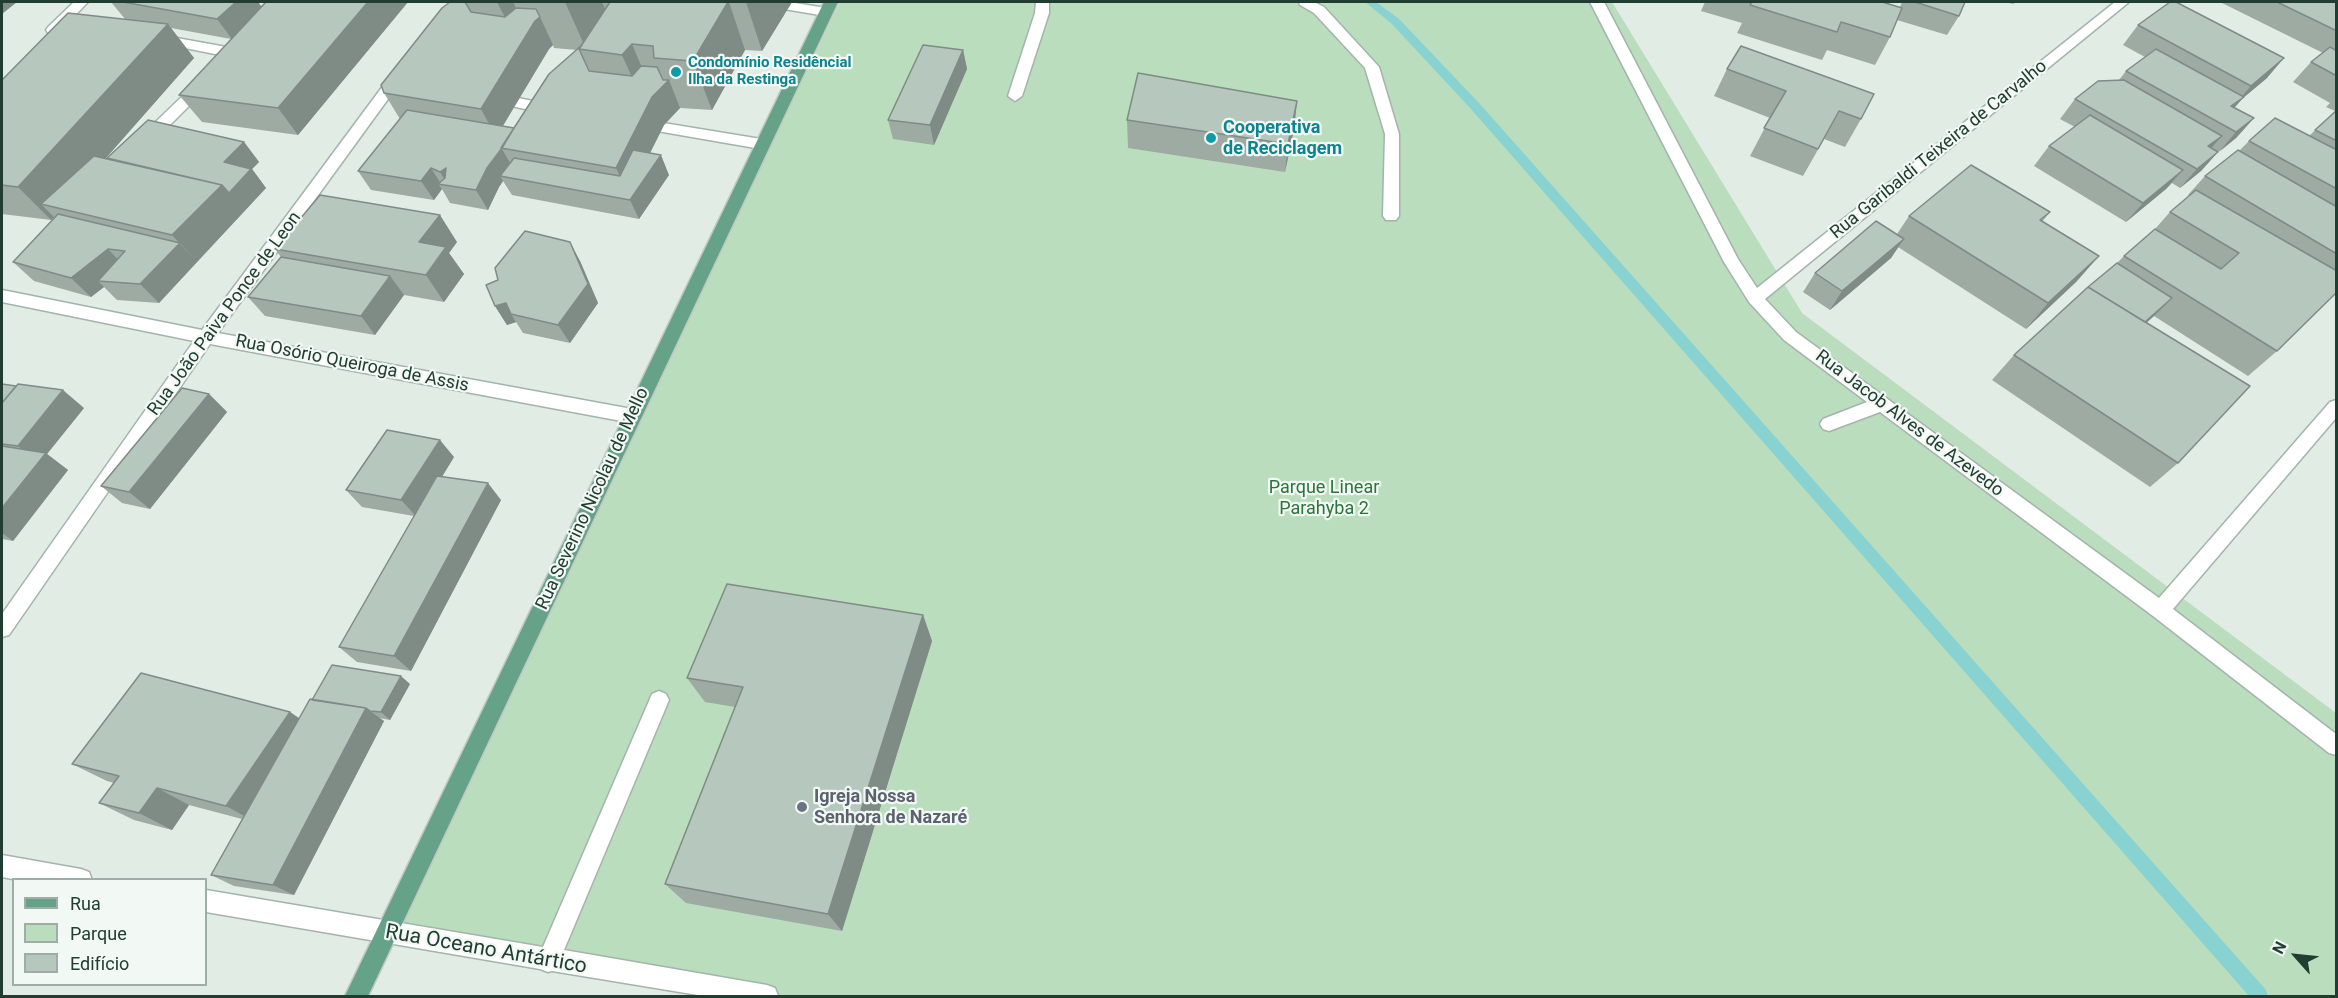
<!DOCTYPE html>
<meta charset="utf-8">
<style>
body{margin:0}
#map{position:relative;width:2338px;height:998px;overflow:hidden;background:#e1ece5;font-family:Roboto,sans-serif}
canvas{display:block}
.frame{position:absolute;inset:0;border:3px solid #213d31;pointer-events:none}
.legend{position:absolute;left:12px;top:878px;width:195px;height:108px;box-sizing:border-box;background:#f2f8f4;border:2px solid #9eada6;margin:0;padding:8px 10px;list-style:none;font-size:18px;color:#213d31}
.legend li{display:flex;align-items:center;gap:12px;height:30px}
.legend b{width:30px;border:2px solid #9eada6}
.north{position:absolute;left:2266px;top:926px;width:60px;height:60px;-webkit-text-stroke:4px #f2f8f4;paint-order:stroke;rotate:297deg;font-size:16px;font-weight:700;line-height:24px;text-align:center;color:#213d31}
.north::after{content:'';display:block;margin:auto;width:21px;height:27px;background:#213d31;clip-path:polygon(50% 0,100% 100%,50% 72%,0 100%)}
</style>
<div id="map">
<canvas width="2338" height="998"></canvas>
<div class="frame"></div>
<ul class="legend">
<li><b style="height:8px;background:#65a288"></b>Rua</li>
<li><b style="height:16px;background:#baddbd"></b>Parque</li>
<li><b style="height:16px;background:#b6c7be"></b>Edifício</li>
</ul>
<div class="north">N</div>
</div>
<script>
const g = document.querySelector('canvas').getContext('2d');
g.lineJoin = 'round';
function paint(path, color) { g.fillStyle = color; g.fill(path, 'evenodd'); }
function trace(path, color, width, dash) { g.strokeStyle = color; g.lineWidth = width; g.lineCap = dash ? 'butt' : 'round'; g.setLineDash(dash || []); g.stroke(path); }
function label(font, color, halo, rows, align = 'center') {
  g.font = font + ' Roboto,sans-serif'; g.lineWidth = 4.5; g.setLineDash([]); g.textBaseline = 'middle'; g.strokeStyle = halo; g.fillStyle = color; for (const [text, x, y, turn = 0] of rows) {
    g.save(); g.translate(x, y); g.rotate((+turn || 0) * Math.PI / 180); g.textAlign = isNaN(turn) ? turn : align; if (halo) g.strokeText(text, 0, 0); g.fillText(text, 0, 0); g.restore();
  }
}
const green = new Path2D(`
 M840 2H1612L1802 313 2336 713V996H710L389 935Z`);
const stream = new Path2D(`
 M1365 2H1376L1399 19 1479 103 2266 990 2268 996H2249L1471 109 1391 23Z`);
const minor = new Path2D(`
 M74 2H88L58 33H48L46 30 48 27Z
 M789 2 826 8 833 12 826 16 784 9 782 6 784 3Z
 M1036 2H1049V13L1022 96 1015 101 1008 96 1035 13Z
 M1299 2H1314L1324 7 1379 67 1399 134V216L1396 220H1386L1383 216 1385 134 1365 68 1314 13 1300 5Z
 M1590 2H1604L1738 259 1757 288 2115 2H2129L1765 299 1796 332 2159 598 2330 402 2336 400V418L2173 609 2336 734V755L2329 753 2153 616 1880 412 1829 431 1823 429 1820 424 1823 419 1867 402 1784 340 1749 302 1724 262Z
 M160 35 232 48 242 41 249 45 240 56 235 58 155 42 153 39 155 36Z
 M399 69 404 71 406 74 404 77 218 333 632 409 638 411 641 416 638 421 632 423 210 344 9 635 2 637V614L194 341 2 302V290L202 330 394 71Z
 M202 80 207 82 209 85 207 88 150 145H140L138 141 140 137 197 82Z
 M494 93 552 105 559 110 552 115 489 101 487 98Z
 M639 119 761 139 768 144 761 149 634 127 632 124 634 121Z
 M659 691 666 694 669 700 564 950 767 985 775 988 778 996H704L552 971 548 972 540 969 206 912V890L543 947 652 694Z
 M2 855 81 869 89 872 92 880H18L2 877Z`);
const major = new Path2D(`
 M824 2H838L368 996H345Z`);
const wall = new Path2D(`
 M111 2H258L261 6 266 2H408L298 135 202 122 179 95 231 39 171 28 194 58 106 158 244 142 259 162 252 169 266 188 159 303 117 300 104 287 91 297 34 281 13 262 55 218 51 220 2 214V80L132 20 125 19Z
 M450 2H792L762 51 745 50 712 110 680 108 664 125 650 153 669 175 639 219 512 195 503 181 499 187 488 210 450 203 442 189 434 200 371 190 358 171 400 119 384 93ZM553 45 554 48 577 50 514 128 503 126 549 49Z
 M1705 2H1885H1884L1900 7 1902 2H1965L1959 16 1947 35 1897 20 1890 37 1875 65 1827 50 1822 60 1737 33 1742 23 1701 11Z
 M2005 2H2016L2013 4Z
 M2220 2H2337V292L2277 351 2248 376 2154 316 2146 323 2178 463 2150 487 1992 380 2014 355 2088 287 2117 263 2124 256 2155 229 2170 212 2189 196 2188 195 2205 176 2239 151 2249 141 2309 136 2335 111 2326 107 2330 103 2293 82 2311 62 2323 53Z
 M2138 25 2267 78 2243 98 2234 108 2254 118 2236 138 2218 152 2201 171 2180 188 2172 183 2166 189 2126 222 2034 166 2049 146 2075 127 2060 119 2075 99 2119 80 2126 71 2145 57 2123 45Z
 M963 50 967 69 934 145 893 139 888 120Z
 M1727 69 1861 119 1845 147 1824 139 1803 176 1750 156 1770 118 1714 96Z
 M1297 101 1294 129 1285 172 1128 148 1127 120Z
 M2050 212 2042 222 2099 256 2076 282 2026 329 1898 247 1891 258 1830 310 1803 292 1815 273 1897 234 1909 216Z
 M457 242 449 253 464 274 444 302 404 295 375 335 265 316 248 297 281 257 275 249Z
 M580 261 598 303 570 343 523 333 516 322 507 325 495 306Z
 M2 385 84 408 47 454 68 470 13 541 2 539Z
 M209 394 227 412 150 509 122 503 101 486Z
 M454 457 442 477 501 500 411 671 357 662 339 647 414 516 362 507 346 490Z
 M923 615 932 641 842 931 686 903 665 884 735 707 705 702 687 678Z
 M410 684 390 720 379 718 384 721 294 895 234 886 211 875 242 819 189 805 172 830 134 820 99 803 114 783 107 781 72 764 290 712 299 718 312 700Z`);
const shadedWall = new Path2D(`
 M2 2H17L2 14Z
 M236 2H258L263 9 232 39 217 19Z
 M368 2H408L298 135 278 108Z
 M497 2H513L528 32 535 21 540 17 553 45 549 49 496 137 481 109 519 45Z
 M565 2H602L610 21 587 51Z
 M728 2H729L745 50 712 110 693 61Z
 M746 2H792L762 51Z
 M168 24 194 58 61 209 41 204 54 217 51 220 18 187Z
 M632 44 653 94 644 104 622 55Z
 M963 50 967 69 934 145 930 125Z
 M2284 58 2267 78 2243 98 2227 116 2231 106 2236 103 2251 86Z
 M669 80 680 108 664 125 629 195 616 168 652 97Z
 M1297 101 1294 129 1285 172 1288 144Z
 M2254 118 2236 138 2219 152 2236 132Z
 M2222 136 2205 155 2208 146Z
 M244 142 259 162 252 169 266 188 197 262 172 235 224 162Z
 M502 149 513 168 500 176 503 181 499 187 488 210 476 190 487 168Z
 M2218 152 2201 171 2180 188 2197 169Z
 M661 155 669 175 639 219 630 200Z
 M431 168 441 184H438L442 189 434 200 421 181Z
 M446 168 448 185 440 172Z
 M2183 170 2166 189 2126 222 2143 203Z
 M440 215 457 242 449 253 464 274 444 302 426 275 419 242Z
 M1904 239 1891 258 1830 310 1842 291Z
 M570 242 580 261 598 303 570 343 558 325Z
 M180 243 197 262 159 303 140 284Z
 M108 249 126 268 98 281 104 287 91 297 71 278Z
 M2099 256 2076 282 2026 329 2048 303Z
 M390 276 404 295 375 335 361 316Z
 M2172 298 2154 316 2126 341 2144 323Z
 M506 303 511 314 516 322 507 325 495 306Z
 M63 390 84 408 47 454 68 470 13 541 2 533V508L38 462 18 446Z
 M209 394 227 412 150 509 129 492Z
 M440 440 454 457 417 517 401 500Z
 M488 483 501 500 411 671 394 656Z
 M923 615 932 641 842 931 828 914Z
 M401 676 410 684 390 720 381 712Z
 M366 708 384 721 294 895 273 885Z
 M290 712 317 731 257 823 226 806Z
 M157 788 189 805 172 830 139 813Z`);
const building = new Path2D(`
 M123 2H236L217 19Z
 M266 2H368L278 108 179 95Z
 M450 2H465L471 12 505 17 516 8 536 9 540 17 535 21 481 109 384 93 381 85 442 8Z
 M610 2H728L693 61 654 58 653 46 632 44 622 55 579 49Z
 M1752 2H1882L1902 8 1890 37 1841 22 1837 32 1750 5Z
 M1915 2H1965L1959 16Z
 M2170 2H2176L2284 58 2251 86 2138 25Z
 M2277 2H2337V31Z
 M68 13 168 24 18 187 2 185V80Z
 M582 45 579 49 589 71 632 76 641 66 657 67 663 80H669L652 97 616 168 501 148 549 74Z
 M923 45 963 50 930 125 888 120Z
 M1741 46 1874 94 1861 119 1839 111 1818 149 1764 128 1786 91 1727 69Z
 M2330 47 2337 51V76L2311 62Z
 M2156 49 2244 97 2231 106 2254 118 2236 132 2126 71Z
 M1138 73 1297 101 1288 144 1127 120Z
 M2124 80 2222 136 2208 146 2218 152 2197 169 2075 99 2098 81Z
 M407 110 514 128 502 148 487 168 476 190 438 184 445 178 446 168 440 172 431 168 421 181 358 171Z
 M2337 110V141L2315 130Z
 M2090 115 2183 170 2143 203 2049 146Z
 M2275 118 2337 150V189L2249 141Z
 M148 120 244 142 224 162 251 169 229 193 222 185 107 158Z
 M633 150 661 155 630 200 500 176 514 158 620 176Z
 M2238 150 2337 207V254L2205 176Z
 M94 156 222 185 172 235 41 204Z
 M1971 165 2050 212 2040 220 2099 256 2048 303 1909 216Z
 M2196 190 2337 271V292L2277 351 2124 256 2155 229 2221 269 2239 253 2170 212Z
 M320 195 440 215 419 242 446 247 426 275 275 249Z
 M58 214 180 243 140 284 98 281 125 251 108 249 71 278 13 262Z
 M1876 221 1904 239 1842 291 1815 273Z
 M525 231 570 242 588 284 558 325 511 314 506 303 495 306 486 285 498 280 495 268Z
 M281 257 390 276 361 316 248 297Z
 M2117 263 2172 298 2145 322 2088 287Z
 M2088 287 2250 386 2178 463 2014 355Z
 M2 384 16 386 2 403Z
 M18 384 63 390 18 446 2 444V403Z
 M182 388 209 394 129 492 101 486Z
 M387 430 440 440 401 500 346 490Z
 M2 446 46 453 2 508Z
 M437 476 488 483 394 656 339 647Z
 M727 584 923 615 828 914 665 884 743 687 687 678Z
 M332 665 401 676 381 712 370 711 366 708 312 700Z
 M141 673 290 712 226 806 157 788 139 813 99 803 119 776 72 764Z
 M310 699 366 708 273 885 211 875Z`);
const markers = [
 [676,72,6,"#0f9aa8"],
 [1211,138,6,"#0f9aa8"],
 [802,807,6,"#6b7280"]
];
const farCulturenames = [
 ["Condomínio Residêncial",688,63],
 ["Ilha da Restinga",688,80]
];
const cultureNames = [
 ["Cooperativa",1223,128],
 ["de Reciclagem",1223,149]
];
const streetNames = [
 ["Rua Garibaldi Teixeira de Carvalho",1939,150,-39],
 ["Rua João Paiva Ponce de Leon",225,314,-54],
 ["Rua Osório Queiroga de Assis",352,364,11],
 ["Rua Jacob Alves de Azevedo",1909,424,37],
 ["Rua Severino Nicolau de Mello",593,499,-65]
];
const parkNames = [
 ["Parque Linear",1324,488],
 ["Parahyba 2",1324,509]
];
const worshipNames = [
 ["Igreja Nossa",814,797],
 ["Senhora de Nazaré",814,818]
];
const nearStreetnames = [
 ["Rua Oceano Antártico",486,950,10]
];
paint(green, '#baddbd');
paint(stream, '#88d2d1');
trace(minor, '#a4b4ab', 3);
trace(major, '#c1c9c5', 3);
paint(minor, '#fff');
paint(major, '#65a288');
paint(wall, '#9daba3');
paint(shadedWall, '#7f8b85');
paint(building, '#b6c7be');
trace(building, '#7f8b85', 1.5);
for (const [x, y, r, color] of markers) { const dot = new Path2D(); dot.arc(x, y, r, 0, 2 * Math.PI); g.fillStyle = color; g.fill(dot); trace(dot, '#f2f8f4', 2); }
label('bold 15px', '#0d838f', '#f2f8f4', farCulturenames, 'left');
label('bold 18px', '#0d838f', '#f2f8f4', cultureNames, 'left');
label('18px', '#213d31', '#f2f8f4', streetNames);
label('18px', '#2b743b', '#f2f8f4', parkNames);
label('bold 18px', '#5b616d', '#f2f8f4', worshipNames, 'left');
label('21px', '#213d31', '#f2f8f4', nearStreetnames);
</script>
